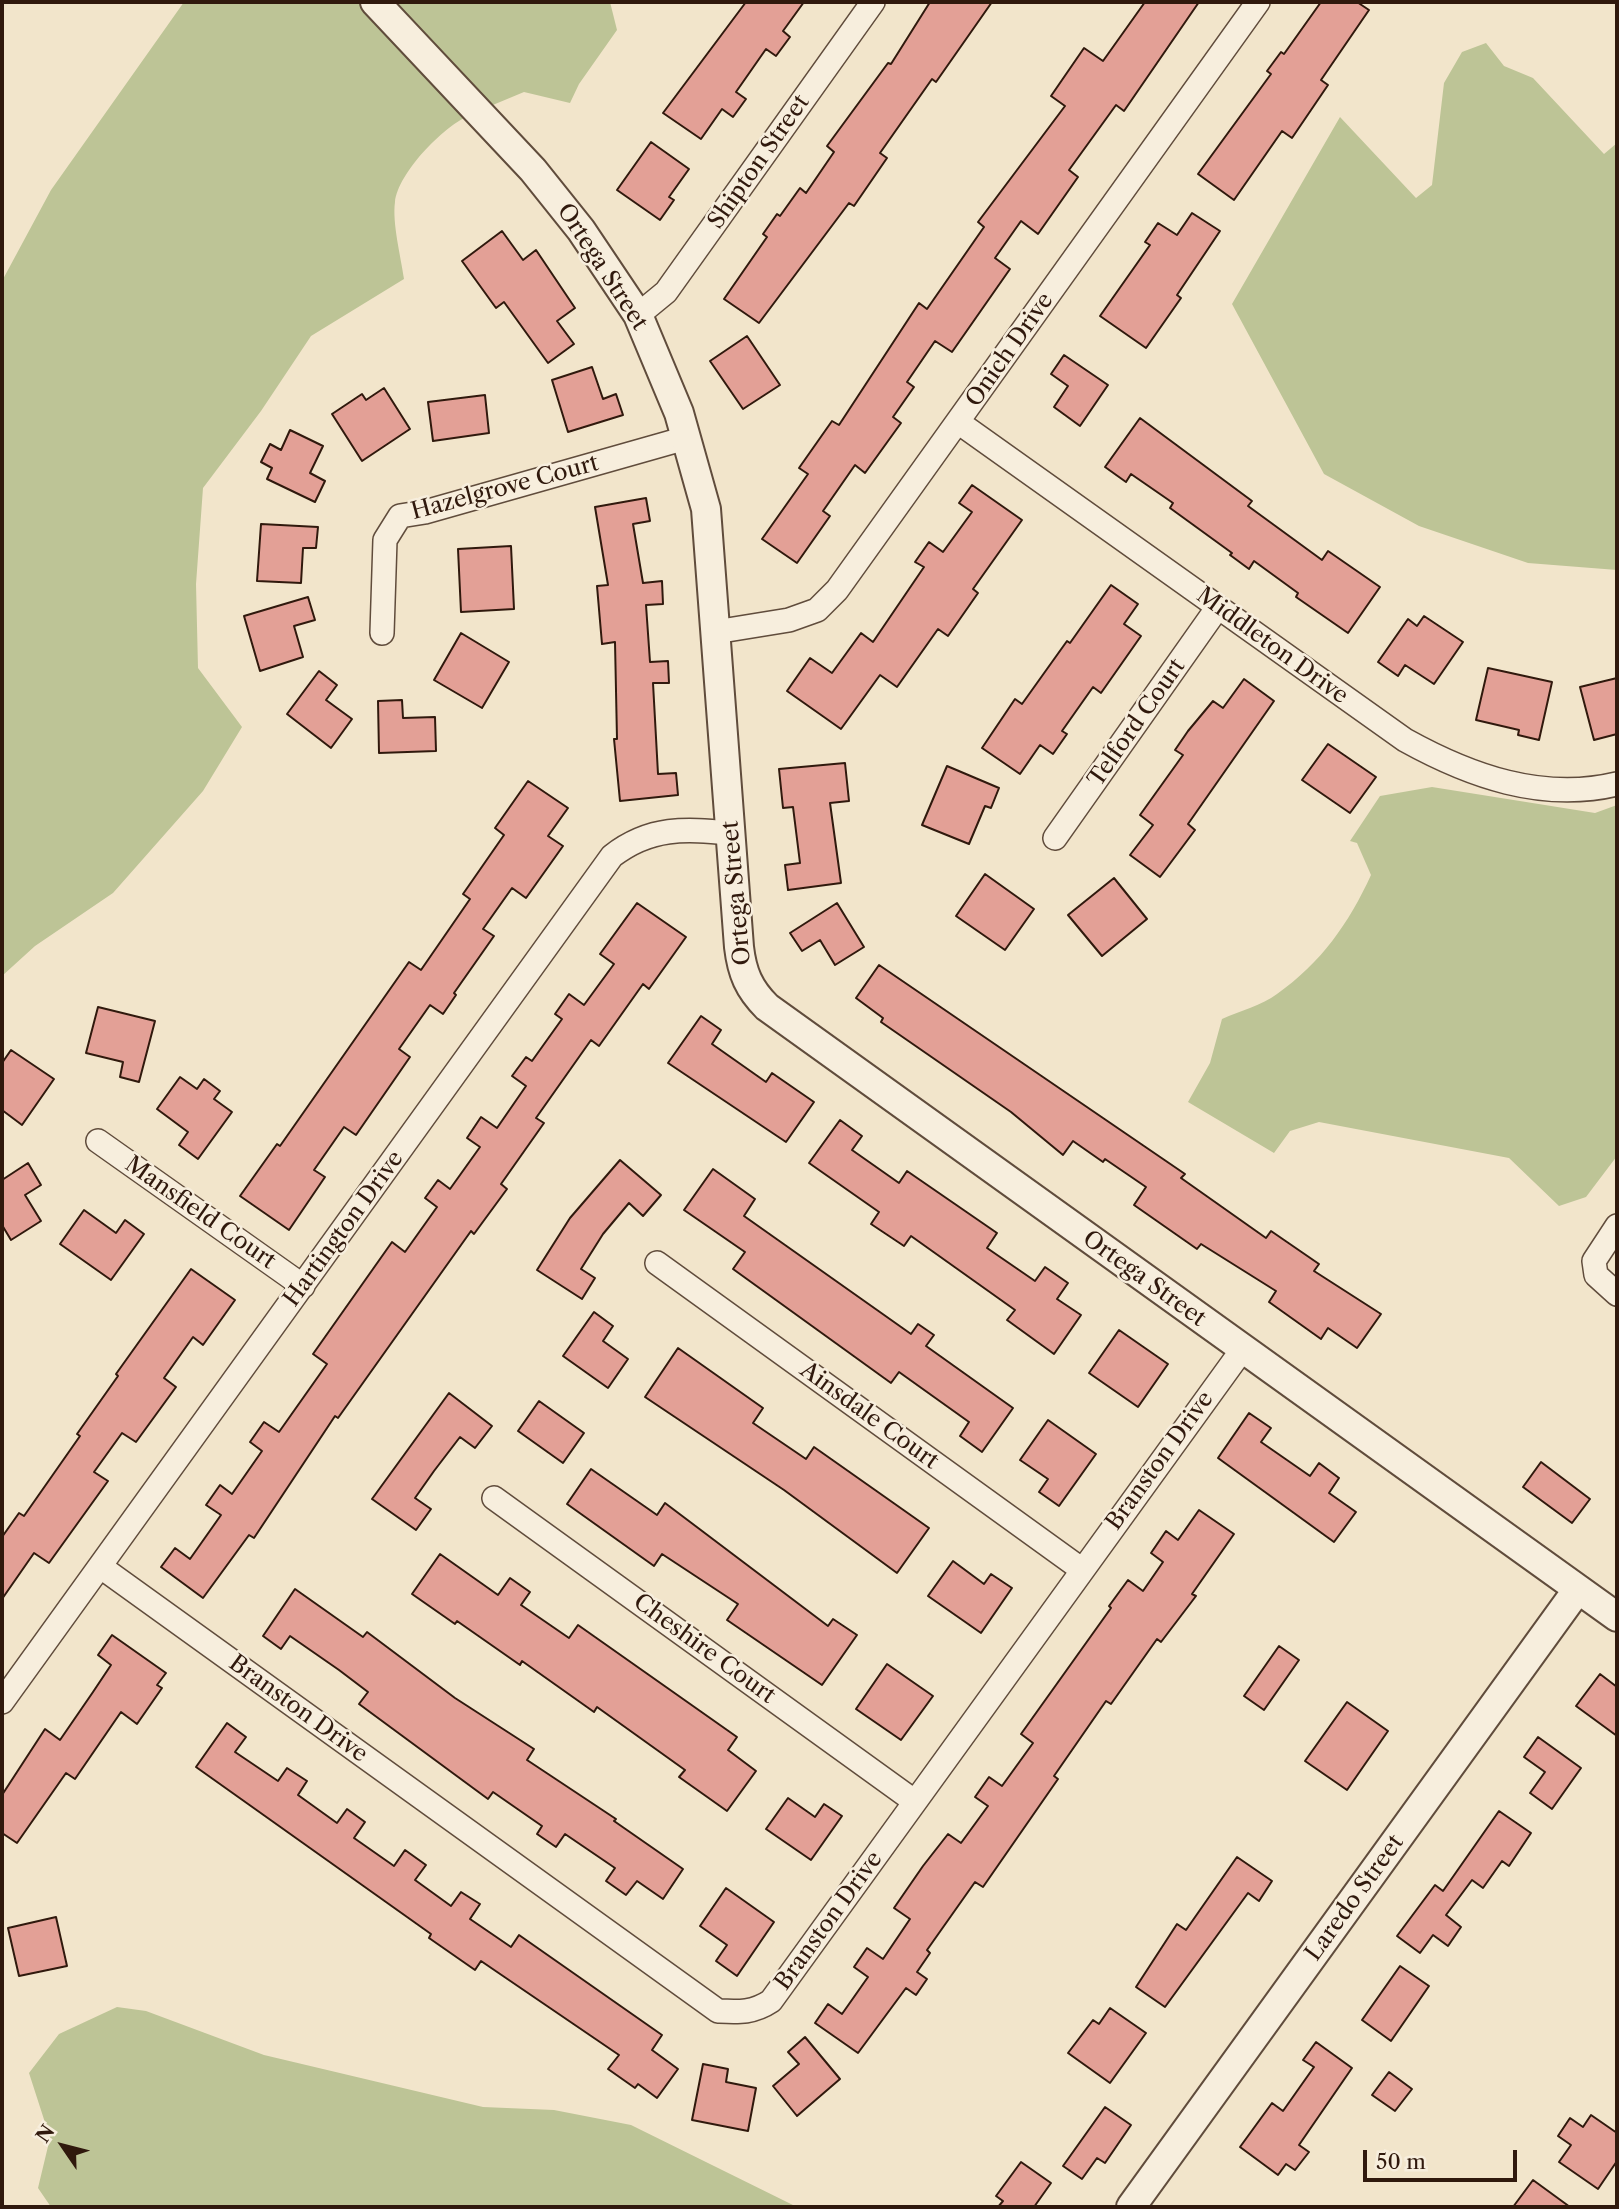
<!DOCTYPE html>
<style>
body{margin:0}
#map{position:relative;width:1619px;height:2209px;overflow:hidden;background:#f2e5cb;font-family:"Libre Caslon Text",serif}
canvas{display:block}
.frame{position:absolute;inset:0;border:4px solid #30190d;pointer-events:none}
.north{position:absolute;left:28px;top:2111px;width:70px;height:70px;-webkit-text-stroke:5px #f7eedd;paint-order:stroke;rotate:305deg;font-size:19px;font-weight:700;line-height:28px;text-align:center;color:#30190d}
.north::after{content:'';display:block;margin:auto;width:24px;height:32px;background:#30190d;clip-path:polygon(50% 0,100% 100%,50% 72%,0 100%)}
.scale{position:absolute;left:1363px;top:2150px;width:154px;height:32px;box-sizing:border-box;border:4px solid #30190d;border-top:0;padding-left:9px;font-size:21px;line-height:24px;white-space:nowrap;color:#30190d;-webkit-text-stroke:5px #f7eedd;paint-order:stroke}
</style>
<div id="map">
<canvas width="1619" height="2209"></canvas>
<div class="frame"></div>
<div class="north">N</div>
<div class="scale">50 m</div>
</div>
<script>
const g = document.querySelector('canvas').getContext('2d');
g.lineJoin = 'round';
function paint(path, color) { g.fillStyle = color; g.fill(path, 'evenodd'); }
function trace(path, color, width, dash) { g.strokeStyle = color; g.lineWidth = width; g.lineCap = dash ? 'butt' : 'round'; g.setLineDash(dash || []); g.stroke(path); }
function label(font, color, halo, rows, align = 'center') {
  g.font = font + ' "Libre Caslon Text",serif'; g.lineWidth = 5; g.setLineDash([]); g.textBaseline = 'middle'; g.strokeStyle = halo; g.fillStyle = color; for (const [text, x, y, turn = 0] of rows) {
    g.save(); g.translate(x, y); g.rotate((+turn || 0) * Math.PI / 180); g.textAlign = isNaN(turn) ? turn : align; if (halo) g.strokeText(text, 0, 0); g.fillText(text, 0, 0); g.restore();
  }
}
const green = new Path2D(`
 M184 2H361L468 116C443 127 398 173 395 202 392 223 401 257 404 279L311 336 261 411 203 488 196 584 198 668 242 727 203 791 113 893 35 946 2 976V281L51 190Z
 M389 2H610L617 30 579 84 570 103 524 92 488 107Z
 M1486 43 1504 66 1533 78 1604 154 1617 143V570L1528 563 1419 526 1324 474 1232 304 1340 117 1416 198 1432 185 1444 83 1462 52Z
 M1432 787 1595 813 1617 805V1156L1586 1197 1559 1206 1509 1158 1319 1122 1290 1131 1274 1153 1188 1102 1210 1063 1222 1019C1240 1011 1262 1005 1277 994 1321 963 1349 923 1371 875L1357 843 1350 841 1380 796Z
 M117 2007 146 2011 264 2055 483 2107 554 2110 631 2125 797 2207H51L38 2188 50 2138 29 2073 59 2034Z`);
const building = new Path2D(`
 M746 2H804L783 31 790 37 776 56 766 49 736 92 746 99 733 117 722 109 701 139 663 113Z
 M930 2H992L936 82 932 79 880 153 887 158 854 206 849 203 759 323 724 299 767 237 763 234 777 214 780 216 800 188 806 193 834 152 827 146 888 63 891 64Z
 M1145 2H1199L1124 111 1116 105 1069 170 1078 177 1038 234 1021 221 995 258 1010 269 952 352 935 341 907 382 914 387 893 417 901 423 865 473 855 465 823 511 830 516 797 563 762 539 808 474 799 468 832 421 839 425 919 303 927 309 984 227 978 222 1065 106 1051 96 1084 48 1103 61Z
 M1321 2H1357L1369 10 1321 80 1328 85 1292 138 1282 131 1234 200 1198 174 1271 74 1267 71 1281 52 1284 54Z
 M651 142 689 169 669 197 674 200 660 220 617 190Z
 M1192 213 1220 231 1177 295 1181 298 1146 348 1100 316 1150 245 1145 242 1158 223 1177 235Z
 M502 231 523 260 536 250 575 308 557 321 574 344 548 363 504 302 496 308 462 261Z
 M747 336 780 385 743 409 710 361Z
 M1064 355 1108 385 1080 426 1054 407 1068 386 1051 374Z
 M592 367 603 399 616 394 623 415 568 432 552 380Z
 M384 388 410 429 362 461 332 414 362 394 366 400Z
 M485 395 489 433 433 441 428 402Z
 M1140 418 1252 501 1248 506 1322 560 1328 551 1380 587 1348 633 1296 597 1298 593 1254 561 1249 569 1230 555 1232 553 1170 508 1173 503 1131 474 1126 482 1105 467Z
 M290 430 323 446 310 473 325 481 315 502 267 479 272 468 261 462 270 444 281 450Z
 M972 485 1022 520 973 589 978 593 948 636 938 629 897 687 880 675 841 729 787 691 810 658 832 673 861 633 873 642 924 567 915 562 929 542 943 552 972 512 959 503Z
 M646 498 650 521 633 524 643 583 662 581 663 604 646 605 650 662 668 661 669 683H653L658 774 676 773 678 795 620 801 614 739H617L615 642 602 644 597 586 608 585 595 507Z
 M261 524 318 527 316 548H303L301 583 257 581Z
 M511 546 514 609 461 612 458 549Z
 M1111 585 1138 604 1124 624 1141 636 1101 693 1093 687 1062 731 1067 734 1053 754 1040 745 1020 774 982 748 1015 699 1022 704 1067 641 1070 643Z
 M308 597 315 620 294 626 303 657 260 671 244 616Z
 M1424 616 1463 642 1434 684 1405 665 1398 676 1378 662 1408 619 1417 626Z
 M461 633 509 662 482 708 434 680Z
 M1488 668 1552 682 1539 740 1518 735 1519 730 1476 720Z
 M319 671 337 685 326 700 352 719 331 748 287 714Z
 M1617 678V734L1594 740 1580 687Z
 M1244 679 1274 701 1188 824 1195 830 1160 877 1130 855 1153 825 1140 815 1183 755 1175 750 1188 731 1213 701 1223 708Z
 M402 700 403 718 435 717 436 751 379 753 378 701Z
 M1328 744 1376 777 1350 813 1302 780Z
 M845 763 849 801 830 803 841 883 788 890 785 865 800 863 793 807 783 808 779 769Z
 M947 766 999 788 991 808 985 806 969 844 922 825Z
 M528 781 568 808 548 836 563 846 526 898 512 888 483 929 494 936 454 993 456 995 443 1014 430 1005 399 1049 410 1057 356 1135 344 1127 314 1170 325 1177 289 1230 240 1196 277 1144 280 1146 409 962 421 970 470 899 463 894 504 835 495 828Z
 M985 874 1034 909 1005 950 956 916Z
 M1114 878 1147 919 1102 956 1068 915Z
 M637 903 686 937 649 989 643 984 599 1046 591 1040 536 1118 544 1123 501 1184 507 1189 474 1234 471 1231 338 1418 335 1416 254 1538 249 1535 203 1598 161 1567 175 1548 190 1559 221 1515 206 1505 220 1485 232 1494 262 1451 250 1442 264 1422 279 1432 327 1364 313 1354 392 1242 405 1252 437 1207 425 1198 438 1180 450 1189 480 1147 467 1138 481 1117 497 1128 526 1086 512 1076 526 1057 532 1061 562 1019 555 1014 569 994 584 1005 614 964 600 954Z
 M837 903 864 947 835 965 820 940 802 951 790 933Z
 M879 965 1185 1174 1181 1178 1266 1238 1271 1231 1319 1264 1314 1271 1381 1314 1357 1348 1328 1328 1321 1339 1269 1302 1276 1291 1201 1244 1197 1249 1134 1205 1146 1187 1105 1159 1103 1162 1073 1141 1063 1155 1011 1112 881 1022 883 1018 856 998Z
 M98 1007 155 1021 139 1082 120 1077 123 1062 86 1053Z
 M701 1016 721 1030 712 1044 766 1082 772 1073 814 1102 786 1142 668 1063Z
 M11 1050 54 1079 22 1125 2 1110V1063Z
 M180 1077 197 1089 204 1079 220 1091 214 1099 232 1112 198 1159 179 1145 188 1132 157 1109Z
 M840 1120 862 1136 852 1150 899 1183 907 1171 997 1233 987 1248 1035 1281 1045 1267 1068 1283 1057 1299 1081 1315 1054 1354 1007 1320 1015 1310 911 1236 904 1246 871 1224 879 1212 809 1163Z
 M620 1160 661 1195 643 1216 629 1203 603 1234 581 1269 595 1278 582 1299 537 1270 570 1218Z
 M28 1163 41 1185 25 1195 41 1221 11 1240 2 1225V1180Z
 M713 1169 755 1199 744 1216 911 1334 918 1324 934 1335 926 1346 1013 1408 982 1452 960 1436 969 1422 899 1372 891 1383 733 1269 745 1252 684 1210Z
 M84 1210 116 1233 125 1220 144 1234 111 1280 60 1244Z
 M191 1269 235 1300 203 1345 193 1337 164 1378 176 1387 136 1442 122 1433 94 1472 108 1481 49 1563 34 1553 2 1599V1537L19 1513 24 1516 80 1436 77 1434 118 1376 116 1374Z
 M594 1312 613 1326 603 1341 628 1359 608 1388 563 1356Z
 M1119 1330 1168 1364 1138 1407 1089 1373Z
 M678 1348 763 1408 753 1423 806 1459 814 1447 929 1528 897 1573 784 1490 645 1397Z
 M449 1393 492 1426 475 1448 460 1437 434 1471 415 1498 431 1509 416 1530 372 1499Z
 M539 1401 584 1433 563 1463 518 1431Z
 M1249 1413 1271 1428 1261 1442 1310 1476 1319 1463 1339 1478 1329 1493 1356 1512 1334 1542 1218 1458Z
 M1048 1420 1096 1454 1059 1506 1039 1492 1048 1479 1020 1460Z
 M1541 1462 1590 1499 1572 1523 1523 1487Z
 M591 1469 657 1515 665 1503 828 1626 833 1619 857 1635 822 1685 727 1620 738 1604 662 1554 654 1566 567 1504Z
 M1199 1510 1234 1534 1192 1594 1196 1596 1161 1642 1157 1639 1111 1704 1106 1701 1054 1776 1058 1779 983 1887 975 1882 927 1950 930 1953 917 1972 927 1979 916 1995 906 1988 858 2053 815 2023 828 2004 842 2014 868 1977 854 1967 867 1948 883 1959 910 1919 894 1908 923 1866 948 1834 961 1843 988 1806 975 1797 989 1777 1002 1786 1033 1743 1021 1734 1111 1608 1109 1606 1128 1580 1143 1591 1163 1562 1151 1553 1166 1531 1178 1540Z
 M440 1554 498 1595 510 1578 530 1592 521 1605 569 1638 578 1625 737 1737 728 1750 756 1771 727 1811 679 1777 685 1770 597 1707 594 1712 522 1661 520 1665 457 1621 455 1624 412 1594Z
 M953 1561 984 1584 991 1574 1012 1588 981 1633 928 1596Z
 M295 1589 363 1637 367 1632 455 1698 534 1749 527 1760 616 1819 614 1821 683 1869 663 1899 637 1881 626 1895 606 1881 615 1868 565 1834 556 1847 537 1834 542 1826 493 1792 488 1799 359 1704 368 1692 339 1670 290 1636 281 1649 263 1636Z
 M112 1635 166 1673 157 1685 162 1688 137 1724 121 1712 75 1779 66 1773 17 1843 2 1833V1795L45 1729 60 1740 93 1692 111 1665 98 1655Z
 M1279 1646 1299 1660 1264 1710 1244 1696Z
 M887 1664 933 1696 901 1740 856 1709Z
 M1600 1674 1617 1687V1736L1576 1706Z
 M1347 1702 1388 1731 1347 1790 1305 1761Z
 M227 1723 246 1737 235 1752 278 1781 287 1768 307 1781 298 1795 337 1823 347 1809 365 1822 354 1838 394 1866 405 1850 426 1865 415 1880 451 1906 461 1892 480 1904 470 1919 511 1947 519 1935 662 2035 652 2050 678 2069 657 2098 638 2084 635 2088 608 2069 619 2055 481 1961 475 1970 429 1938 431 1934 196 1767Z
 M1538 1737 1581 1768 1552 1809 1530 1793 1545 1772 1524 1757Z
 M788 1798 815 1817 824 1804 842 1816 811 1860 766 1829Z
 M1499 1811 1531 1833 1509 1866 1502 1861 1483 1888 1472 1880 1446 1915 1461 1927 1448 1946 1433 1935 1420 1953 1397 1936 1435 1885 1443 1891Z
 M1237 1857 1272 1881 1259 1901 1248 1893 1165 2007 1136 1987 1177 1924 1186 1930Z
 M726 1888 774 1922 737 1976 716 1961 727 1945 700 1926Z
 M56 1917 67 1966 19 1976 8 1928Z
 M1400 1966 1429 1986 1391 2041 1362 2020Z
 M1110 2008 1146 2033 1110 2083 1068 2053 1093 2020 1099 2024Z
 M805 2037 840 2079 797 2116 773 2086 799 2064 788 2052Z
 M1316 2042 1352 2068 1299 2145 1309 2152 1295 2170 1286 2164 1278 2175 1240 2147 1272 2103 1283 2111 1314 2067 1303 2060Z
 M703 2064 728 2069 726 2082 756 2088 748 2131 692 2120Z
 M1389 2072 1412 2089 1395 2111 1372 2095Z
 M1105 2107 1131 2125 1105 2163 1097 2158 1082 2179 1063 2166Z
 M1591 2115 1617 2133V2161L1598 2189 1559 2162 1571 2145 1558 2136 1570 2118 1583 2127Z
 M1021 2162 1051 2183 1034 2207H998L1003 2201 996 2196Z
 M1533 2180 1570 2207H1513Z`);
const minor = new Path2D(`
 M638 315 666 292 873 2
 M958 422 1405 740C1470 776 1542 802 1617 784
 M715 632 789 620 817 610 837 590 1258 2
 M382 633 385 540 400 516 425 512 686 438
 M1055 838 1218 607
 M98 1141 303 1286
 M1617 1226 1594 1261 1596 1275 1617 1294
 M657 1263 1081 1569
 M494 1498 914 1801
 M101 1567 718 2011C739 2012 753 2013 771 2001L1242 1350
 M2 1702 612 856C651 826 685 829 731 833`);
const tertiary = new Path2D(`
 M375 2 533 170 581 230 638 315 679 413 706 509 739 947C742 973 749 989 767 1007L1617 1617
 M1131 2207 1578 1589`);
const streetNames = [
 ["Shipton Street",759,162,-55],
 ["Ortega Street",602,267,57],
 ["Onich Drive",1010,350,-55],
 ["Hazelgrove Court",505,488,-15],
 ["Middleton Drive",1272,646,36],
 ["Telford Court",1137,723,-55],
 ["Ortega Street",737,893,-95],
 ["Mansfield Court",200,1213,35],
 ["Hartington Drive",344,1229,-54],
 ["Ortega Street",1144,1279,36],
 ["Ainsdale Court",869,1416,36],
 ["Branston Drive",1160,1461,-54],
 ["Cheshire Court",704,1649,36],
 ["Branston Drive",298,1709,36],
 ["Laredo Street",1355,1898,-54],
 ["Branston Drive",829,1921,-54]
];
paint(green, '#bdc496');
paint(building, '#e3a096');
trace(building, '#30190d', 2);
trace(minor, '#604c3c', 26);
trace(tertiary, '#604c3c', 32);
trace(minor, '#f7eedd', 23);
trace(tertiary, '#f7eedd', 28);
label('23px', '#30190d', '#f7eedd', streetNames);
</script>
